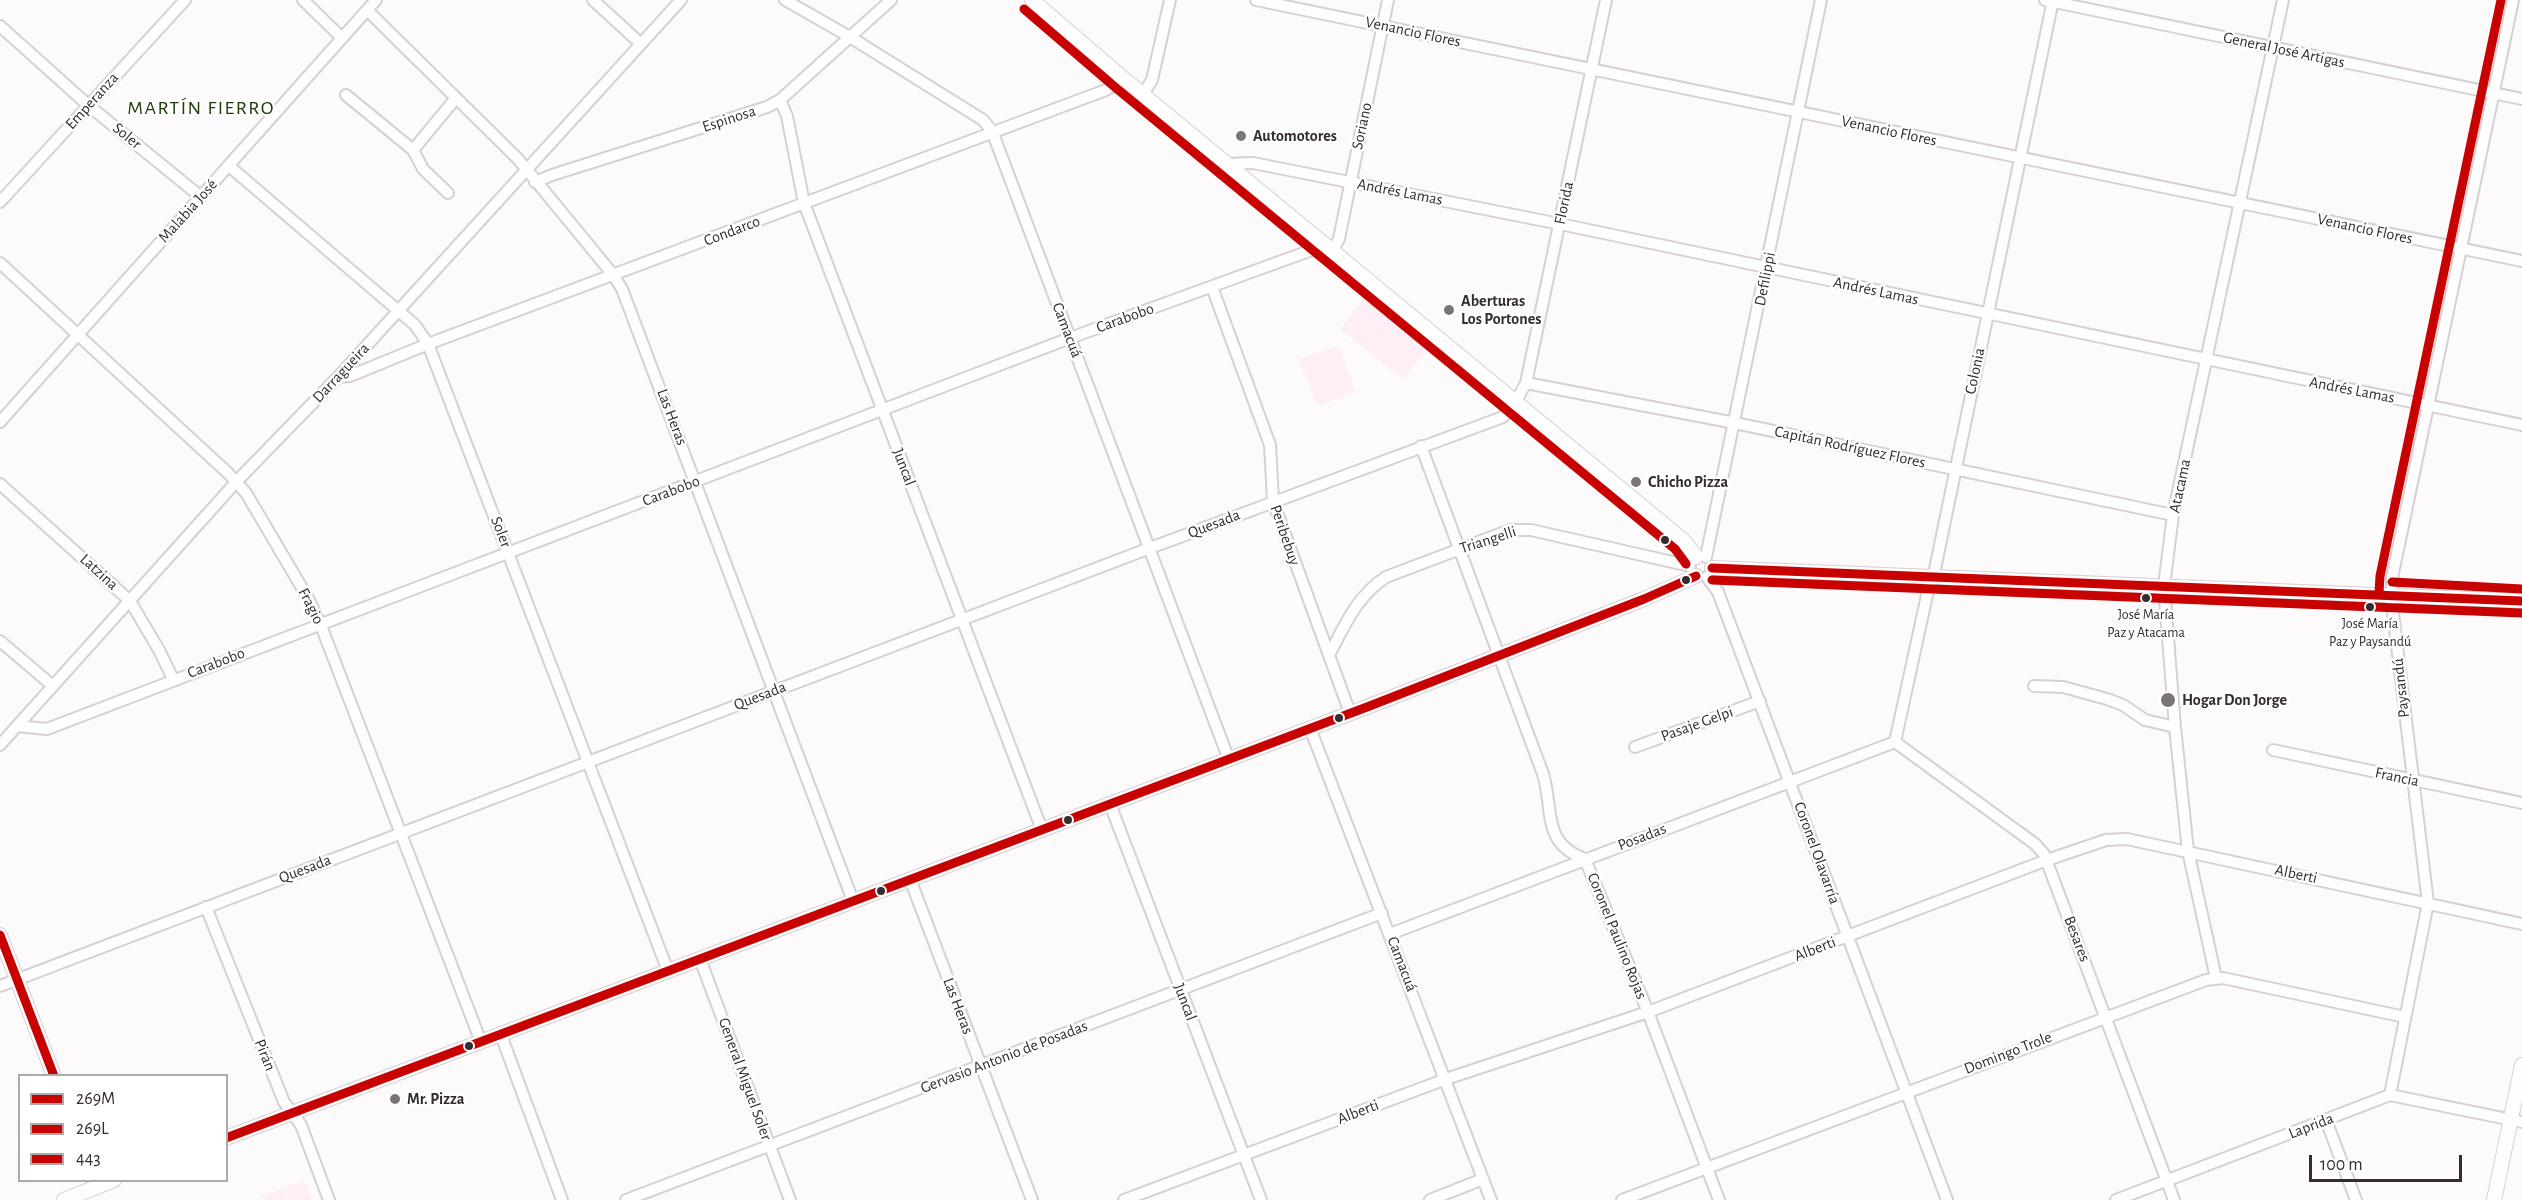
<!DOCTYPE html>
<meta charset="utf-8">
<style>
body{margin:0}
#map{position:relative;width:2522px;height:1200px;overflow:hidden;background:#fdfafc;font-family:"Alegreya Sans",sans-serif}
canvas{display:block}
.legend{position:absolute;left:18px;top:1074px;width:210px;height:108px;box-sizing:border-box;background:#fff;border:2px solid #aeaaac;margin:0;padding:8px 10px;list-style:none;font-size:18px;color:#352b30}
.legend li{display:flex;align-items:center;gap:12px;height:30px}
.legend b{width:30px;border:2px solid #aeaaac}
.scale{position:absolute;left:2309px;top:1155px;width:153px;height:27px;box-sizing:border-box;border:3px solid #352b30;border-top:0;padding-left:8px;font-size:18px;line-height:21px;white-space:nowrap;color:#352b30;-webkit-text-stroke:4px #fff;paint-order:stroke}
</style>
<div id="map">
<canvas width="2522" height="1200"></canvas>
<ul class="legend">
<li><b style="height:8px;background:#c70201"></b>269M</li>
<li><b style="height:8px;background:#c70201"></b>269L</li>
<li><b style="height:8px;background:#c70201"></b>443</li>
</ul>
<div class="scale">100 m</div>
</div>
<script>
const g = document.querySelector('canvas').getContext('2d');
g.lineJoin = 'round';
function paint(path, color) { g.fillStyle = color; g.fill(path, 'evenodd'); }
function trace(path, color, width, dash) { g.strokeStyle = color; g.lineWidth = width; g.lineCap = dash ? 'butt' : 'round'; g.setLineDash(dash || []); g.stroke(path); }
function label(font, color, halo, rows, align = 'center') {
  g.font = font + ' "Alegreya Sans",sans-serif'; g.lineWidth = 5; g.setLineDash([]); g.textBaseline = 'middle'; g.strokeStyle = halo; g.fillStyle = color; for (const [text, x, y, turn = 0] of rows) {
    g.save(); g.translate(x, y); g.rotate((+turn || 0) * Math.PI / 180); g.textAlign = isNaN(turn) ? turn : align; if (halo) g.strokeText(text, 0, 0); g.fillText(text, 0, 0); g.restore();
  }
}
const green = new Path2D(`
 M1369 293 1432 343 1403 379 1340 329Z
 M1338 345 1356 391 1318 406 1299 360Z
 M304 1180 312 1200H289L284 1188Z
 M283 1188 287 1200H264L262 1196Z`);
const minor = new Path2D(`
 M303 0 342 38
 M593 0 641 44
 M785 0 850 37 983 120 992 131 1229 760
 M1256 0 2522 261
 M2045 0 2522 99
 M367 10 518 159 614 276 622 289 853 901
 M0 26 88 105 201 197
 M1143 94 1152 80 1170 0
 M346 95 413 150 423 169 448 193
 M780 100 787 116 804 203 1042 830
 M413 150 456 98
 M1229 164 1253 163 1560 224 2522 425
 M229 166 415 325 428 344 668 971
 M535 182 552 175 767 107 780 100 891 0
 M0 202 185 0
 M1332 251 1339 239 1341 229 1388 0
 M0 263 229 474 246 493 308 598 320 623 481 1042
 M1212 287 1270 445 1273 501 1350 713
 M338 377 350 376 428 344 1106 90 1124 79
 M1526 383 1735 423 2173 515
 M0 422 376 0
 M1421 446 1543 774C1554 810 1541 843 1585 859L1648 1012 1719 1200
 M0 484 130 601 159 650 173 679
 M1706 557 1821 0
 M1707 577 1718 592 1947 1200
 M0 641 53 686
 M1329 655C1345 625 1356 597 1386 577L1510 530H1531L1690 566
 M2034 686 2063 687 2107 699 2123 705 2145 720 2175 727
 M17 726 47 729 1070 338 1309 251 1321 241
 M1310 728 1491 1200
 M1895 742 1929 586 1935 569 2053 0
 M1895 742 2035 844 2044 854 2174 1200
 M0 745 237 481 338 377 681 0
 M1635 747 1760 701
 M2273 750 2522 803
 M1110 804 1261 1200
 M910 879 1032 1200
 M206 907 284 1102 301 1125 329 1200
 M1390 934 1895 742
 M700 959 790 1200
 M2216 978 2188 851 2175 727 2164 586 2173 515 2283 0
 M0 986 1150 548 1503 417 1515 403 1526 383 1606 0
 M501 1035 562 1200
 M2390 1095 2428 903 2392 604V578L2513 0
 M2326 1120 2356 1200
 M626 1200 1382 913
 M1124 1200 1446 1079 1648 1012 2047 860 2106 840 2127 839 2522 924
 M1430 1200 1483 1179
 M1622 1200 2206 980 2223 978 2405 1017
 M2116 1200 2390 1095 2522 1122`);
const tertiary = new Path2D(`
 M1032 0 1124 79 1684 541 1696 557
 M1712 568 2522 601
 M0 935 54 1076
 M226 1138 1367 707 1644 599 1696 576
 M64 1200 114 1180
 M2494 1200 2522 1065`);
const bus1 = new Path2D(`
 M1712 568 2522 601
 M0 935 54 1076
 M226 1138 1367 707 1644 599 1696 576`);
const bus2 = new Path2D(`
 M1024 9 1116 88 1675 549 1686 564
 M1712 580 2522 613`);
const bus3 = new Path2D(`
 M2392 582 2522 589
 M2379 593 2380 576 2501 0`);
const markers = [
 [1241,136,6,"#7b7377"],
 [1449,310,6,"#7b7377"],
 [1636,482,6,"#7b7377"],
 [1665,540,5,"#352b30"],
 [1686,580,5,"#352b30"],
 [2146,598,5,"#352b30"],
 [2370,607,5,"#352b30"],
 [2168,700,8,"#7b7377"],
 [1339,718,5,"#352b30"],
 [1068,820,5,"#352b30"],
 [881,891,5,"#352b30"],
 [469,1046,5,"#352b30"],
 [395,1099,6,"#7b7377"]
];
const busNames = [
 ["José María",2146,615],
 ["Paz y Atacama",2146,633],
 ["José María",2370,624],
 ["Paz y Paysandú",2370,642]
];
const streetNames = [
 ["Venancio Flores",1413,32,12],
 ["General José Artigas",2284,50,12],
 ["Emperanza",92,101,-48],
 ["Espinosa",729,119,-18],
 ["Soriano",1362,126,-78],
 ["Venancio Flores",1889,131,12],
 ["Soler",127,136,39],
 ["Andrés Lamas",1400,192,11],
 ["Florida",1564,203,-78],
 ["Malabia José",188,211,-48],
 ["Venancio Flores",2365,229,12],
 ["Condarco",732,231,-21],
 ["Defilippi",1765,279,-79],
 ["Andrés Lamas",1876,291,12],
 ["Carabobo",1125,318,-20],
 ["Camacuá",1067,330,69],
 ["Colonia",1975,371,-78],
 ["Darragueira",341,373,-47],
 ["Andrés Lamas",2352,390,11],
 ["Las Heras",672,417,69],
 ["Capitán Rodríguez Flores",1850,447,12],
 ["Juncal",904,467,69],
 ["Atacama",2180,486,-78],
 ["Carabobo",671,491,-21],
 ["Quesada",1214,524,-21],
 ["Soler",501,532,69],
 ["Peribebuy",1285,535,71],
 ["Triangelli",1488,540,-18],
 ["Latzina",99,572,42],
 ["Fragio",311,606,63],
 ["Carabobo",216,663,-21],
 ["Paysandú",2401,688,-96],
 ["Quesada",760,696,-21],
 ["Pasaje Gelpi",1697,724,-20],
 ["Francia",2397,777,12],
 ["Posadas",1642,837,-21],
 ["Coronel Olavarría",1817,853,70],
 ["Quesada",305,869,-21],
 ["Alberti",2296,874,12],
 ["Coronel Paulino Rojas",1617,936,68],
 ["Besares",2077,939,69],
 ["Alberti",1815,949,-21],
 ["Camacuá",1402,964,69],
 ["Juncal",1185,1002,69],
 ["Las Heras",958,1006,69],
 ["Domingo Trole",2008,1053,-21],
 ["Pirán",265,1055,68],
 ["Gervasio Antonio de Posadas",1004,1057,-21],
 ["General Miguel Soler",745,1079,70],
 ["Alberti",1358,1112,-21],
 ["Laprida",2311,1126,-21]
];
const poiNames = [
 ["Automotores",1253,136],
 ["Aberturas",1461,301],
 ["Los Portones",1461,319],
 ["Chicho Pizza",1648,482],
 ["Hogar Don Jorge",2182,700],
 ["Mr. Pizza",407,1099]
];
const quarterNames = [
 ["MARTÍN FIERRO",201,108]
];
paint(green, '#feeef6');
trace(minor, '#d6d0d3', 14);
trace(tertiary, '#d6d0d3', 16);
trace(minor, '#fffeff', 10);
trace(tertiary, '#fffeff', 14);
trace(bus1, '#c70201', 9);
trace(bus2, '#c70201', 9);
trace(bus3, '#c70201', 9);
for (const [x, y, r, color] of markers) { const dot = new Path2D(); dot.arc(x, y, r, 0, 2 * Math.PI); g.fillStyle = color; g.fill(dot); trace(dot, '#fff', 2); }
label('14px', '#352b30', '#fff', busNames);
label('16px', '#352b30', '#fff', streetNames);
label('bold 16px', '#352b30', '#fff', poiNames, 'left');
g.letterSpacing = '1.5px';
label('20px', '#203c0c', '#fff', quarterNames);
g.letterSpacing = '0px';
</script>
